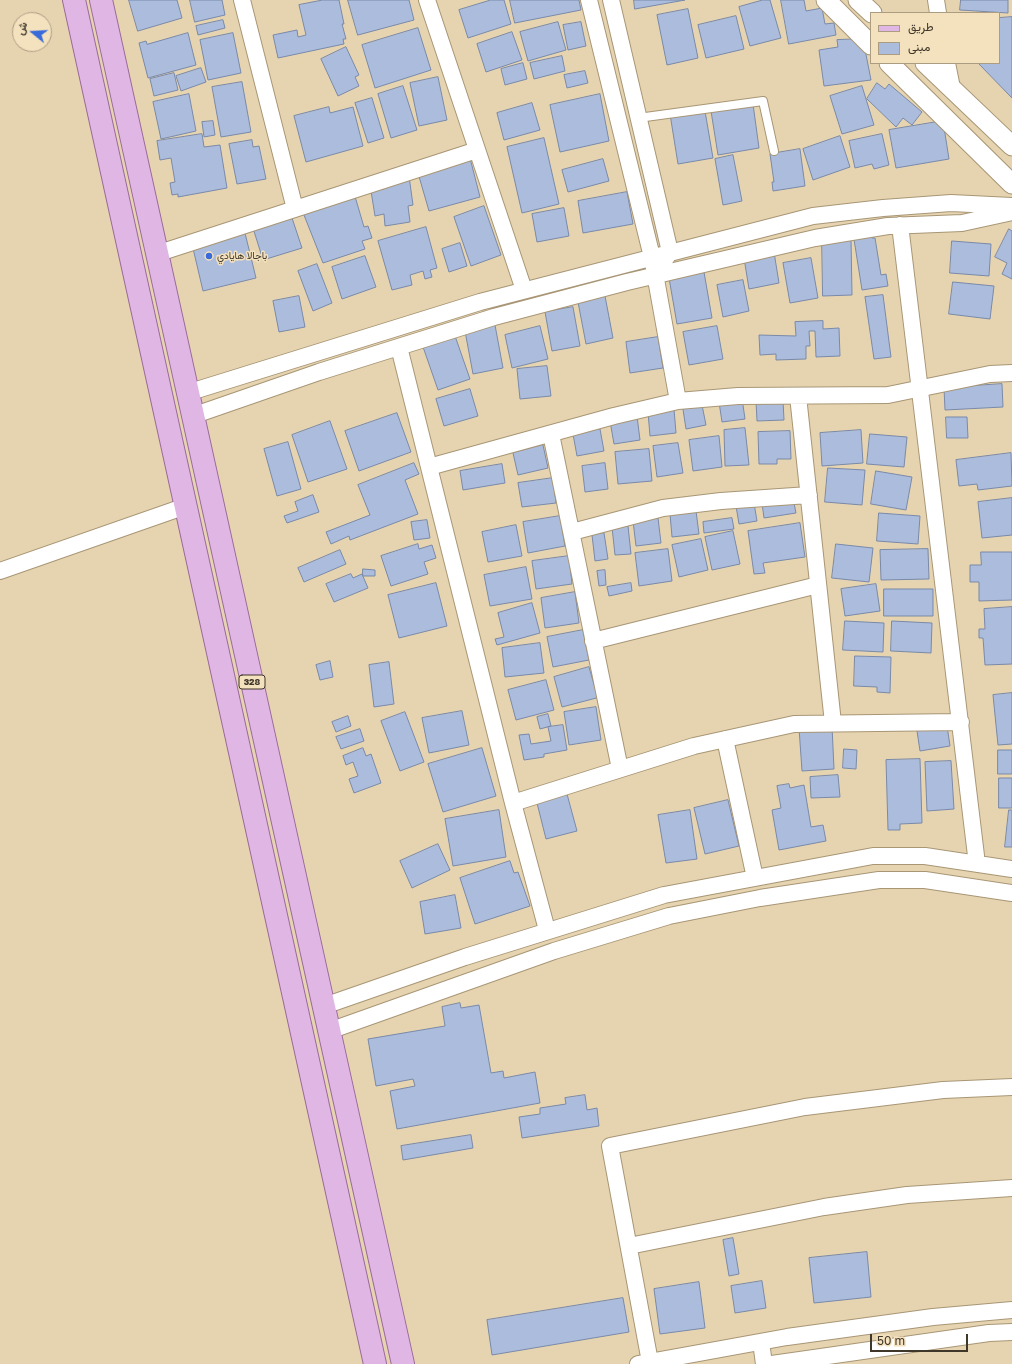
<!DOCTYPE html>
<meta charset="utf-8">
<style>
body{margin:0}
#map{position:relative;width:1012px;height:1364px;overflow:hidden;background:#e6d4b1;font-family:"Golos Text",Vazirmatn,sans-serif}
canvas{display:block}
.legend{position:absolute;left:870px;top:12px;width:130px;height:52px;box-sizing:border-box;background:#f4e1be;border:1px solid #ac9d82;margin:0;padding:5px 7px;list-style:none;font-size:12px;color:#3f3729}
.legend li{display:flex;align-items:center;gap:8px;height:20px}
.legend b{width:20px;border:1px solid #ac9d82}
.north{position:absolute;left:12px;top:12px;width:40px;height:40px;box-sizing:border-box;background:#f4e1be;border:1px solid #ac9d82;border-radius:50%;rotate:288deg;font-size:11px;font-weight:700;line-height:16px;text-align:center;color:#3f3729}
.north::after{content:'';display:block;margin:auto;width:14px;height:18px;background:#386ada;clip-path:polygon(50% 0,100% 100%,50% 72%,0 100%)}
.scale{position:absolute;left:870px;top:1334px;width:98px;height:18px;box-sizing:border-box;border:2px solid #3f3729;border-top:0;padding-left:5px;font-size:12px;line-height:14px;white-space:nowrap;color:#3f3729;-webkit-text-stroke:3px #f4e1be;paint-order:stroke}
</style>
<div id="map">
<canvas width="1012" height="1364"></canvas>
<ul class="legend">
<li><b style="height:5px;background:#e0b6e5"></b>طريق</li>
<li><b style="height:11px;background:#abbcdd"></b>مبنى</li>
</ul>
<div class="north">ش</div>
<div class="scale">50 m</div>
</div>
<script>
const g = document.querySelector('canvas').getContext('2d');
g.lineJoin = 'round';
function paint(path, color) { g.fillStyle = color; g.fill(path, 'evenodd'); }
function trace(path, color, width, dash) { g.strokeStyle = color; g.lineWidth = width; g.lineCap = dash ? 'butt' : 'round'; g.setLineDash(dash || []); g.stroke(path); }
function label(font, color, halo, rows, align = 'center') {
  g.font = font + ' "Golos Text",Vazirmatn,sans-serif'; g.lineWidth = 3; g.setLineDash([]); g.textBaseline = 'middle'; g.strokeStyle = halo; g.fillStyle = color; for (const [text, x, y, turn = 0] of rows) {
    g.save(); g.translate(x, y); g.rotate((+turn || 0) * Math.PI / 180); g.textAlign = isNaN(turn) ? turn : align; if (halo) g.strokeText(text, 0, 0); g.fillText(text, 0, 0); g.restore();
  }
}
const building = new Path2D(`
 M129 0H177L182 18 138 31Z
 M190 0H222L225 15 195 22Z
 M323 0H339L344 24H342L346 39H343L344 44 278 58 273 35 297 30 298 37 306 35 299 5Z
 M348 0H409L414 20 358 35Z
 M491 0H504L511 24 468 38 459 10Z
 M510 0H579L581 10 515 23Z
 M634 0H685L635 9Z
 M763 0H770L781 38 750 46 739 7Z
 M781 0H804L806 11 822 8 825 24 834 23 836 35 789 44Z
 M961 0H1008V13L960 10Z
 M688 9 698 58 667 65 657 15Z
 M736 16 744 49 706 58 698 25Z
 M1012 17V98L978 63H999V18Z
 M223 20 225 28 198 35 196 26Z
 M558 22 566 50 528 61 520 32Z
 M581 22 586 46 568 50 563 25Z
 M418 28 431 70 375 88 362 45Z
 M512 32 522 60 486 72 477 44Z
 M188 33 196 65 148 78 139 43 146 41 147 44Z
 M233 33 241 73 208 80 200 40Z
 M863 39 871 80 824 86 819 50 838 47 837 40Z
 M346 47 359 75 355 77 359 86 338 96 321 59Z
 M562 56 565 71 534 79 530 63Z
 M523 63 527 79 505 85 501 69Z
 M201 68 206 82 181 91 176 76Z
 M585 71 588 83 567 88 564 75Z
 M174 73 178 90 154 96 150 79Z
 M438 77 447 120 419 126 410 83Z
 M242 82 251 132 221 137 212 87Z
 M877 83 885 89 889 84 922 112 912 125 903 118 896 127 867 99Z
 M403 86 417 130 391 138 378 94Z
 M862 86 874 125 842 134 830 96Z
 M189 94 196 131 161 139 153 102Z
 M600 94 609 141 560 152 550 105Z
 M372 98 384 138 368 143 355 103Z
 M532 103 540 130 504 140 497 113Z
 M753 104 759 148 718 155 711 111Z
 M329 107 330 113 353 107 363 146 306 162 294 116Z
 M705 111 713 158 678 164 670 114Z
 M213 121 215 135 204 137 202 122Z
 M943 121 949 159 896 168 889 130Z
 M202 134 204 147 220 145 227 188 178 197V194L172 195 170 183 175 182 171 158 160 160 157 141Z
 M882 134 889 165 874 169 872 164 855 168 849 141Z
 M840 136 850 167 813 180 803 149Z
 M544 138 559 204 522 213 507 147Z
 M252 140 253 147 259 146 266 179 237 184 229 144Z
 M800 149 805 186 773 191 772 182H774L770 154Z
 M733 155 742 201 723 205 715 159Z
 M470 158 480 197 429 211 418 173Z
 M603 159 609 181 568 192 562 170Z
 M409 176 413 205 408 206 410 222 385 226 384 214 375 216 371 191 384 189 383 182Z
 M627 192 633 224 583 233 578 201Z
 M354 193 364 227 368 226 372 238 362 241 365 249 323 263 302 210Z
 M484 206 501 255 471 266 454 217Z
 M564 208 569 236 537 242 532 214Z
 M291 215 302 248 263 260 253 228Z
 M426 227 437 268 430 270 432 277 425 279 423 271 410 275 412 285 392 290 378 241Z
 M244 229 256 278 203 291 192 244Z
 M1009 229 1012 231V279L1002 274 1007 263 995 257Z
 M871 231 872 238H875L881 275 886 274 888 286 862 290 853 233Z
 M822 239H851L852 295 823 296Z
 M952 241 991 244 989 276 950 273Z
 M460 243 467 266 449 272 442 249Z
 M774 252 779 283 749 289 744 258Z
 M365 256 376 287 342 299 332 267Z
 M811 258 818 298 790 303 783 263Z
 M317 264 332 303 313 311 298 271Z
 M704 272 712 318 677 324 669 278Z
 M743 280 749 311 723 317 717 285Z
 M953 282 994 286 990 319 949 314Z
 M883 295 891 357 874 359 865 297Z
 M299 296 305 327 279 332 273 301Z
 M605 296 613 338 586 344 578 302Z
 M573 307 580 346 552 351 545 312Z
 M823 321V329L839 328 840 356 816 357 815 331H809L810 346H806V359L776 360V354L760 355 759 335 796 336 795 322Z
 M495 325 503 368 473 374 465 331Z
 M540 326 548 359 512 368 505 335Z
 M717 326 723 359 689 365 683 332Z
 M454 333 470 379 438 390 422 344Z
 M658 337 663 368 630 373 626 342Z
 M547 366 551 396 520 399 517 369Z
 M1002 384 1003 407 945 410 944 388Z
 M470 389 478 416 444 426 436 399Z
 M742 398 745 419 722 422 719 402Z
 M701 400 706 425 686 429 682 403Z
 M783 400 784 420 757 421 756 401Z
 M674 409 676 433 650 436 648 412Z
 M397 413 411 452 359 471 345 431Z
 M637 416 640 440 614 444 610 421Z
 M946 417H967L968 438H947Z
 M330 421 347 469 308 482 292 435Z
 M745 428 749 465 725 466 724 430Z
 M600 429 604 451 577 456 573 434Z
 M861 430 863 463 822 466 820 433Z
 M790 431 791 459H777V464H759L758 432Z
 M870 434 907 437 904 467 867 464Z
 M719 436 722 467 693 471 689 440Z
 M288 442 301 489 277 496 264 449Z
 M678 443 683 473 657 477 653 446Z
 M543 445 548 468 518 475 513 453Z
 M649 449 652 481 618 484 615 452Z
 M1011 453 1012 486 978 490 977 484 959 486 956 460Z
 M414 463 419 474 405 480 418 514 350 540 349 536 331 544 326 532 370 515 358 485Z
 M605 463 608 489 585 492 582 466Z
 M502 464 505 483 463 490 460 471Z
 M828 468 865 470 862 505 825 502Z
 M876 471 912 477 906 510 871 504Z
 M553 478 556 503 522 507 518 483Z
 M313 495 319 512 287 523 284 516 298 511 295 502Z
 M793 498 796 513 764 518 762 503Z
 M1012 498V535L982 538 978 502Z
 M754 503 757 521 739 524 736 506Z
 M696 511 699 534 672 537 670 514Z
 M879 513 920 516 918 544 877 541Z
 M560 516 565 546 528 553 523 522Z
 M658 518 661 543 636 546 633 521Z
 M732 518 734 529 704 533 703 522Z
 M427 520 430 538 414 540 411 522Z
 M800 523 805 557 763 563 765 573 754 574 748 531Z
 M516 525 522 556 488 562 482 532Z
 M628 526 631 554 615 555 612 527Z
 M733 531 740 564 712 570 705 537Z
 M604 533 608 559 595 561 592 535Z
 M701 539 708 570 679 577 672 545Z
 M418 544 419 549 432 545 436 558 424 562 428 574 391 586 381 556Z
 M836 544 873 548 869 582 832 578Z
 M668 549 672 581 639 586 635 553Z
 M928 549 929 579 881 580 880 550Z
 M340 550 346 564 304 582 298 568Z
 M981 552H1012V600L979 601V582H970V565H981Z
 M569 556 572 584 536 589 532 561Z
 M526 567 532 599 490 606 484 575Z
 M363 569 375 570V576H363Z
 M605 570 606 585 599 586 597 571Z
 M351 574 353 578 362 574 368 588 334 602 326 584Z
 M436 583 447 626 399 638 388 595Z
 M631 583 632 591 609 596 607 587Z
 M876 584 880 611 845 616 841 589Z
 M884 589H933V616H884Z
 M575 592 579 623 545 628 541 598Z
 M532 603 540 633 497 645 495 639 504 637 498 613Z
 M1012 607V664L985 665 983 638H979V629H985L984 609Z
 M845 621 884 623 883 652 843 650Z
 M892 621 932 623 931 653 891 651Z
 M583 630 589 660 553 667 547 637Z
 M540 643 544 673 505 677 502 648Z
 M855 656 891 657 890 693 877 692V687L854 686Z
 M330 661 333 677 320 680 316 665Z
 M389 662 394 704 374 707 369 665Z
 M589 667 595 688 601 687 604 696 562 707 554 677Z
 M546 680 554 710 516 720 508 690Z
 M1012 693V744L998 745 993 695Z
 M596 707 601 740 569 745 564 712Z
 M462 711 469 745 429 753 422 718Z
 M405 712 424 762 400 771 381 721Z
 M548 714 551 726 540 729 537 717Z
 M348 716 351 726 336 732 332 722Z
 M563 725 567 750 544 754V757L524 760 519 735 529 734 531 744 551 741 548 727Z
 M832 726 834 769 802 771 799 728Z
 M947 726 950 746 920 751 917 731Z
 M360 729 364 741 341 749 336 737Z
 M363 748 366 756 371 754 381 783 354 793 349 779 358 776 353 762 346 765 343 756Z
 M482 748 496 796 443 812 428 764Z
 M844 749 857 750 856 769 843 768Z
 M998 750H1012V774H998Z
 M920 759 922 823 900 824V830H888L886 760Z
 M951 761 954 809 927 811 925 762Z
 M838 775 840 797 811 798 810 777Z
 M999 778H1012V808H999Z
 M789 784 790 788 804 785 811 827 823 825 826 841 779 850 772 810 781 808 777 786Z
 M567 794 577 831 546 839 537 803Z
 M728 800 739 846 705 854 694 808Z
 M499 810 506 857 453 866 445 819Z
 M690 810 697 859 666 863 658 815Z
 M1009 810H1012V847H1005Z
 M438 844 450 870 412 888 400 861Z
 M510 861 514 873 518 872 530 906 475 924 460 878Z
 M455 895 461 928 425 934 420 902Z
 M460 1003 461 1008 479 1005 491 1073 503 1071 504 1078 535 1072 540 1103 397 1129 390 1091 415 1086 413 1079 376 1086 368 1039 445 1026 442 1007Z
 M585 1095 587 1110 597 1108 599 1126 522 1138 519 1117 540 1114V1108L566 1104 565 1098Z
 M471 1135 473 1148 403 1160 401 1146Z
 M733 1238 739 1274 729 1276 723 1240Z
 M867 1252 871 1297 814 1303 809 1258Z
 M762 1281 766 1308 735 1313 731 1286Z
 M699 1282 705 1328 660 1334 654 1289Z
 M623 1298 629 1332 492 1355 487 1320Z`);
const service = new Path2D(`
 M638 118 763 101 774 151`);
const minor = new Path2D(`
 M242 0 295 209
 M427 0 524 290
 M589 0 652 257 678 401
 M611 0 670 252 664 261
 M936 0 938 13
 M947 63 952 88
 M900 225 977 864
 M156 254 477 150
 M399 347 513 803 547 930
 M187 393 480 302 813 216 883 208 951 203 1012 206
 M798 396 833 723
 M192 416 319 372 494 317 627 282 815 238 888 226 962 223 1012 212
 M551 434 620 769
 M429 467 614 416 678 401 738 396 888 395 990 374 1012 373
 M572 532 663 508 721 501 809 495
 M0 571 186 506
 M593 641 818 585
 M725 739 755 878
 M513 803 694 746 794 724 961 722
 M324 1006 465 957 664 895 873 856H925L1012 869
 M329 1031 554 951 669 916 760 898 879 880H925L1012 893
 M629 1246 824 1207 907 1195 1012 1188
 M761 1342 764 1364
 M650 1362 610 1146 805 1107 943 1090 1012 1087
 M638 1364 787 1337 933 1317 1012 1310
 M772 1364 989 1333 1012 1332`);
const tertiary = new Path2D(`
 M826 0 871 45
 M858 0 872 13
 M889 63 1012 184
 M925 63 1012 146`);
const primary = new Path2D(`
 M74 0 375 1364
 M101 0 403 1364`);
const markers = [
 [209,256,4,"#386ada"]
];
const shields = [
 [252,682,26]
];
const shieldNames = [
 ["328",252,682]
];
const poiNames = [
 ["باجالا هايادي",217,256]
];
paint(building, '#abbcdd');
trace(building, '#7989a8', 1);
trace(service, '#a89675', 10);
trace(minor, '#a89675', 18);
trace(tertiary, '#a89675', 21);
trace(primary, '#9b6a98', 24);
trace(service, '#fff', 8);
trace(minor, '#fff', 16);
trace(tertiary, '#fff', 19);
trace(primary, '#e0b6e5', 22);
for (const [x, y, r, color] of markers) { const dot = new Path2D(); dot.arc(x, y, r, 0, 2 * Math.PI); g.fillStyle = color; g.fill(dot); trace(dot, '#f4e1be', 1.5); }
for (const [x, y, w] of shields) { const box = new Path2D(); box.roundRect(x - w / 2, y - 7, w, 14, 3); g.fillStyle = '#f4e1be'; g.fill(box); trace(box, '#3f3729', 1); }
label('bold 9px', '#3f3729', null, shieldNames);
label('10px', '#3f3729', '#f4e1be', poiNames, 'left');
</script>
